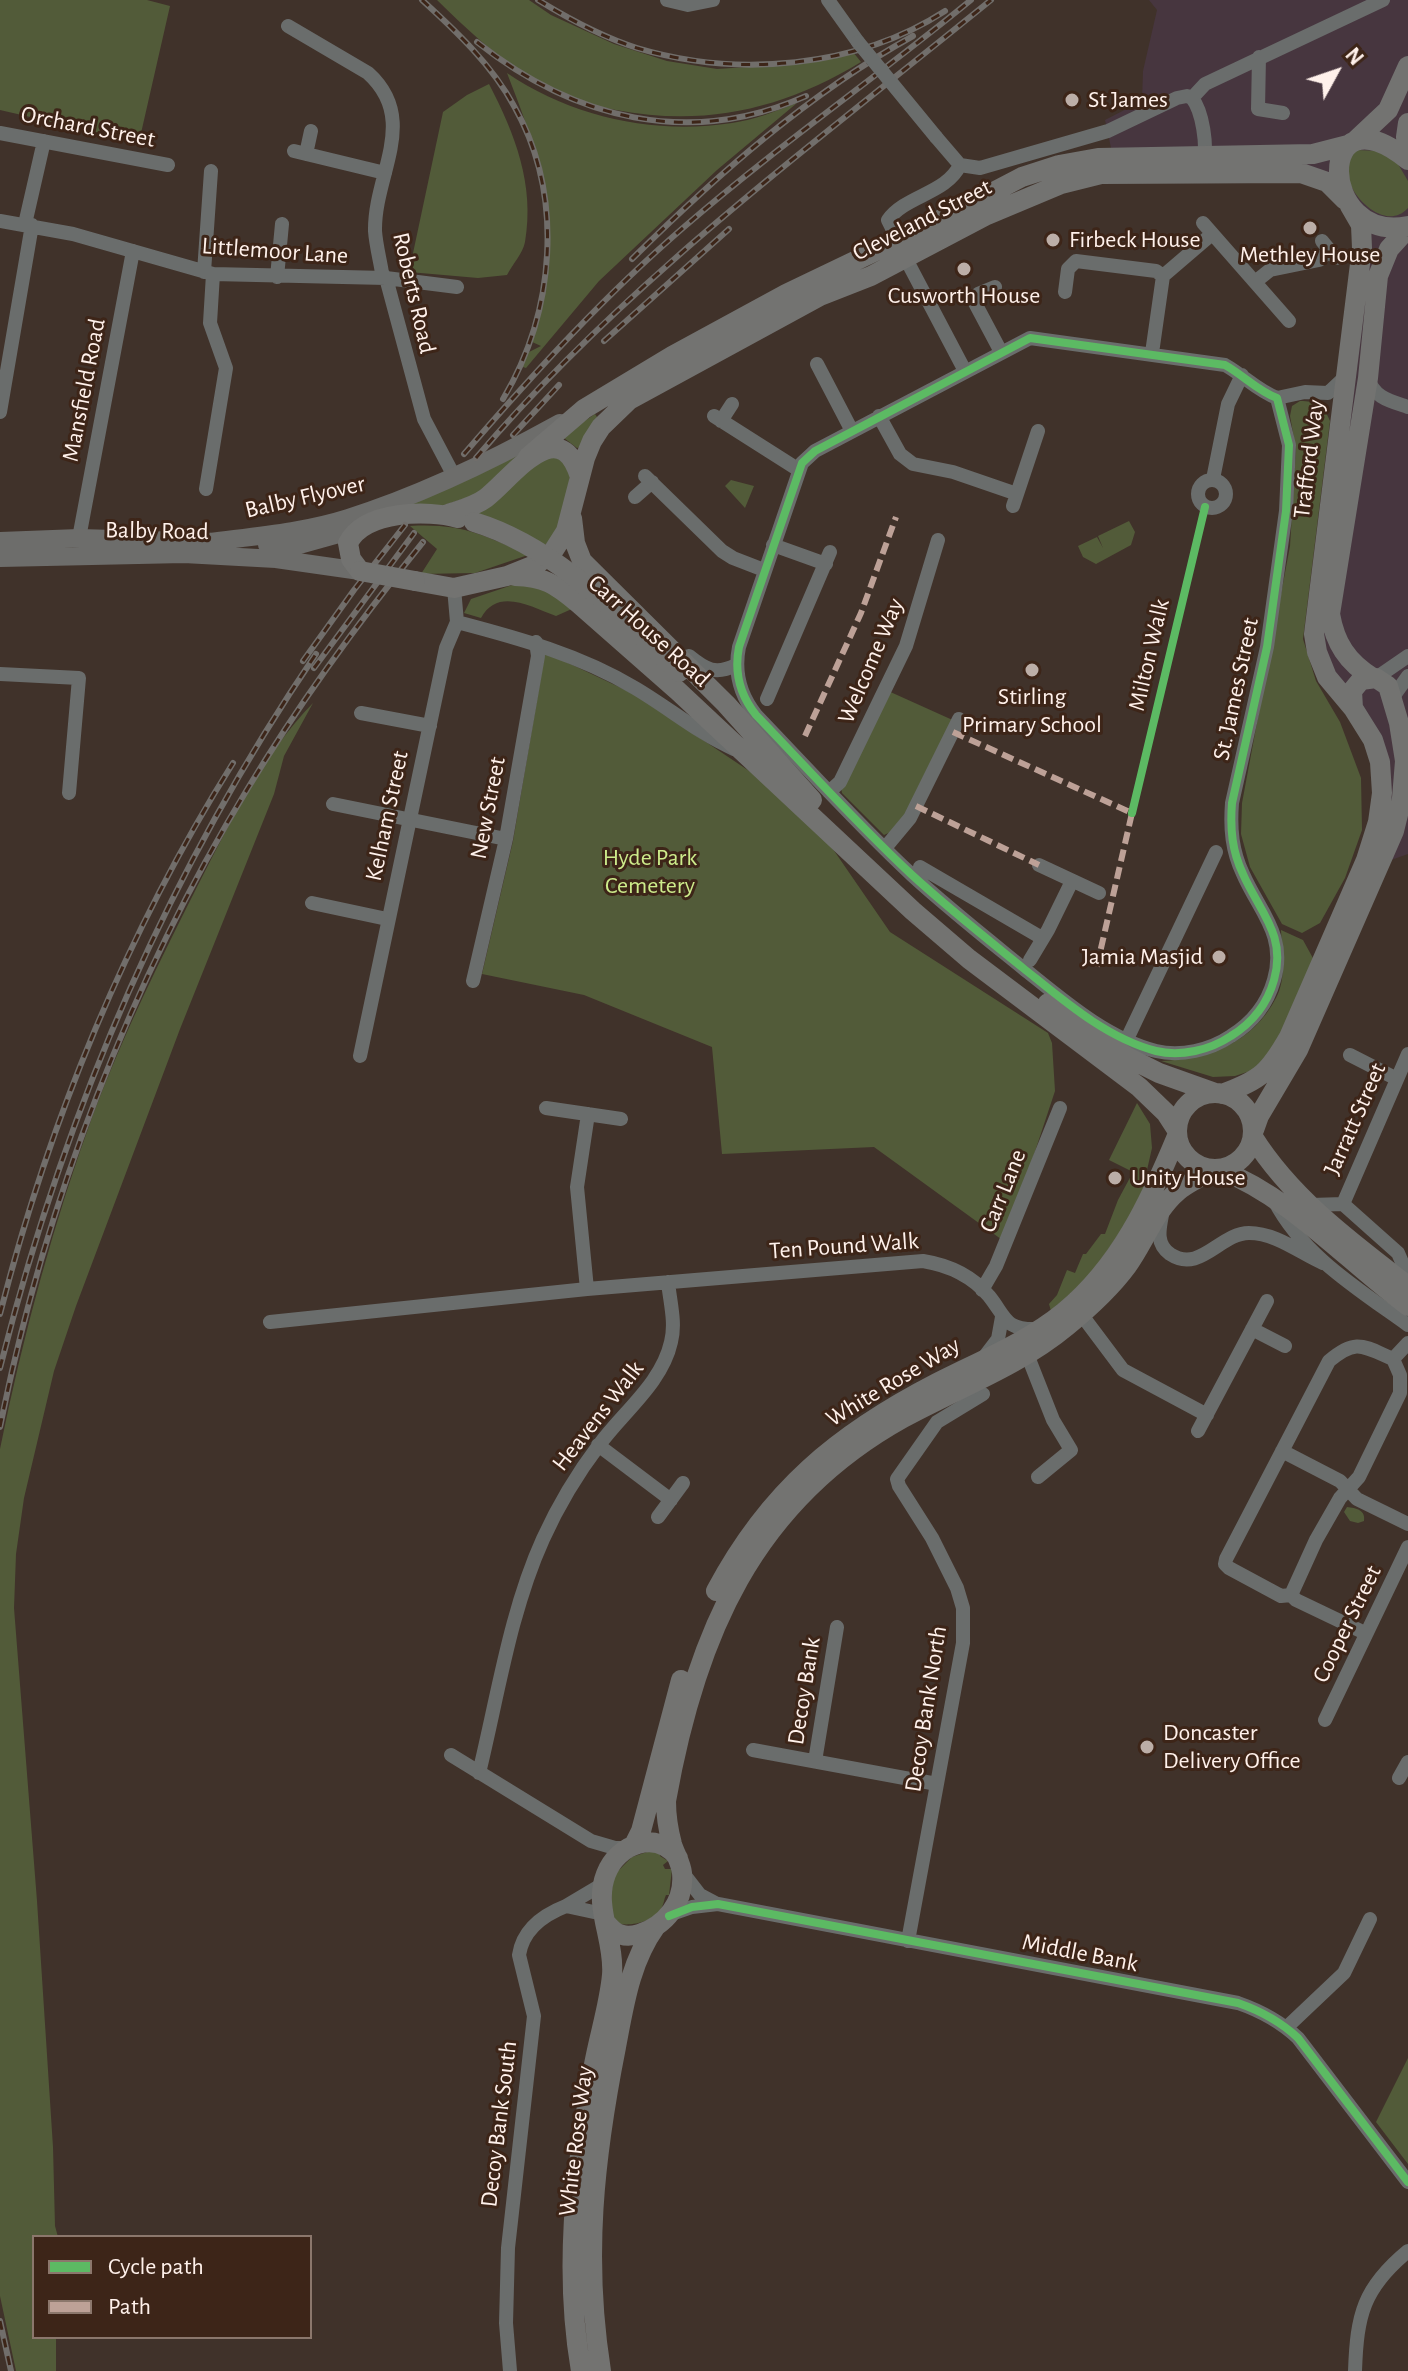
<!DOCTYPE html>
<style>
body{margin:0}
#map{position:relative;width:1408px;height:2371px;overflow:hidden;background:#40322a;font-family:"Alegreya Sans",sans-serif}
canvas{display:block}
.legend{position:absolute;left:32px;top:2235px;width:280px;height:104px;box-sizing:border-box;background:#3d2518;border:2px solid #8b776c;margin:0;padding:10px 14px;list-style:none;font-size:24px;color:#fff1eb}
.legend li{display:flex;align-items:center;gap:16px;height:40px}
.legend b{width:40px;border:2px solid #8b776c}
.north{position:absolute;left:1296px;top:32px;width:80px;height:80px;-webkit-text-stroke:6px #3d2518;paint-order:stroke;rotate:50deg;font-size:22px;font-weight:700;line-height:32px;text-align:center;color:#fff1eb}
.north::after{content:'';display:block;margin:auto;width:28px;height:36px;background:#fff1eb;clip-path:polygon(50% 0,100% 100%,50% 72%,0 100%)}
</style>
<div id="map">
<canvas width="1408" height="2371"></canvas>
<ul class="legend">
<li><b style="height:10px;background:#5cba63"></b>Cycle path</li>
<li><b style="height:10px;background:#bda197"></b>Path</li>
</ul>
<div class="north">N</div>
</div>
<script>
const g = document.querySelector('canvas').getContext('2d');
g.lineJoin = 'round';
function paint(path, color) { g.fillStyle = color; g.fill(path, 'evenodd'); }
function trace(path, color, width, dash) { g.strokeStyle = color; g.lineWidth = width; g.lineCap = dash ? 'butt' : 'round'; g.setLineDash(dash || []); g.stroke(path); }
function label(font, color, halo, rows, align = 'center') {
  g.font = font + ' "Alegreya Sans",sans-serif'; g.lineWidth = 6; g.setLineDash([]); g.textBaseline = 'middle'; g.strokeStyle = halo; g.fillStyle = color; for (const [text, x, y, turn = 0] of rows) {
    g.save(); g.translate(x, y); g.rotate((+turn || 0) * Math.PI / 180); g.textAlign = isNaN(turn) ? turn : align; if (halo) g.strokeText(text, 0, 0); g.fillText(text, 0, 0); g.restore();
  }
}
const commercial = new Path2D(`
 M1149 0H1408V854L1377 865 1380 762 1317 652 1362 248 1333 186 1113 157 1105 120 1142 101 1143 71 1157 10Z`);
const green = new Path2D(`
 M0 0H147L170 6 139 142 0 110Z
 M437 0H529L551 15 614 44 667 61 717 69 793 64 853 52 861 62C783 109 706 127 616 110 585 105 551 93 525 75 493 53 464 27 437 0Z
 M507 73C572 117 654 135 732 123 754 120 776 111 797 103L717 170 599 281 526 368 520 366 525 354 541 346 530 341C539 303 549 263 547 224 545 171 526 122 507 73Z
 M489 84C515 134 535 185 525 242 523 253 512 265 507 275L478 278 409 272 443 112 467 95Z
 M1356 150 1382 151 1398 164 1408 181V208C1389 229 1361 206 1351 186 1348 179 1348 169 1347 161Z
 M1300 401C1316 401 1324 406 1330 421L1303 639 1316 681 1340 722 1361 778 1362 830 1345 878 1320 923 1302 933 1282 924 1250 867 1241 834 1242 803 1290 546 1296 449 1290 416 1292 406Z
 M595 414 599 420 581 447 577 448 564 438V435Z
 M523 452 485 492 441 506 403 507Z
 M553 454 571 470C566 498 566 528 543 547L474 513 527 466Z
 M731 480 754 486 745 508 725 486Z
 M1129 521 1135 532 1131 545 1096 564 1083 557 1078 546 1097 537 1103 548 1098 536Z
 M410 526C461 523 484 535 528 555L475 573 421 574 437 549Z
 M524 581H534L574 608 556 616C531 607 498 587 481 618L464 613 471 599Z
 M545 652 636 695 764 781 826 839 890 932 1048 1033 1052 1043 1055 1091 1005 1242 874 1147 722 1154 712 1047 584 995 482 974 513 841Z
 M886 690 957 722 904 826 884 835 842 793 840 782Z
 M313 703 284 756 274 794 180 1029 76 1306 54 1371 24 1498 16 1554 14 1608 37 1901 53 2147 55 2226 58 2237H34V2337H56V2371H16L0 2296V1449C23 1335 54 1221 94 1112 123 1035 160 960 197 887 230 823 263 754 313 703Z
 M1281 930 1303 940 1314 960 1271 1056 1256 1069 1235 1076 1213 1077 1161 1061C1208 1059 1253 1043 1276 998 1287 978 1282 951 1281 930Z
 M1137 1103 1150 1124 1152 1148 1147 1170 1150 1178 1134 1212 1089 1277 1051 1311 1049 1304 1057 1295 1067 1270 1075 1273 1083 1254H1086L1101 1234H1105L1118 1200 1133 1172 1109 1160Z
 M1347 1507C1356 1508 1366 1510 1364 1521L1358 1523 1350 1521 1344 1512Z
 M650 1851 661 1854 660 1856 668 1861 663 1865 665 1869H672L669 1895H666C664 1899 664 1903 662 1907 655 1921 634 1926 620 1924L610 1915 613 1876 632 1857Z
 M1408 2058V2164L1376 2122Z`);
const minor = new Path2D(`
 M667 0 688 5 713 0
 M828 0 858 42
 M288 26 368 73C420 120 374 174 375 231 376 245 380 260 382 273L386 278 424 419 454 476
 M1259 57 1258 109 1283 113
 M1192 98 1205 84 1383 0
 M1192 98C1203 112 1207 145 1204 162
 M0 133 168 165
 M936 137 960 165 980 168 1108 131 1177 98 1187 96 1192 98
 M294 151 385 173
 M306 154 311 131
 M0 221 73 234 213 274 386 278 457 287
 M1203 223 1289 321
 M25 224 44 141
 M1322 241 1336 258
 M901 246 888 220C906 195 946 194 960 165
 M906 259 965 371
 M204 272 211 171
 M277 277 282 224
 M1255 282 1270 270 1319 260 1330 250
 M995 287 978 294 975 303 1001 352
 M1065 292 1068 269 1076 261 1156 271 1163 276
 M1030 338 1225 365C1243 375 1258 391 1277 398L1289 445 1286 511 1267 647 1232 803C1230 829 1232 851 1243 874 1259 911 1287 935 1274 980 1267 1005 1252 1023 1231 1036 1210 1050 1181 1057 1156 1051 1106 1038 1063 1000 1023 968 986 938 948 908 912 875 858 825 808 769 756 715 740 695 734 672 739 647L802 463 815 451Z
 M1152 353 1163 276 1212 234
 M817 364 852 431
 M1368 378C1374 398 1390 401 1408 407
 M1277 398 1305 392 1328 393 1345 377
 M0 412 32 225
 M714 416 799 470
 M879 416 900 454 913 464 953 472 1017 494
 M721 421 732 404
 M645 476 722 551 733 558 764 570
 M1213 479 1228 404 1242 375
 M1198 494a14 14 0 1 1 28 0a14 14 0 1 1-28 0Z
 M206 489 226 368 210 323 213 274
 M635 497 652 482
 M1013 506 1038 431
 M79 538 133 251
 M773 545 826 564
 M457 622C518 638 580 655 635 688 669 708 698 733 734 749
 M689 656C706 670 716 675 736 665
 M0 674 79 678 69 793
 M1376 678 1408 656
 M1393 697 1408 676
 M767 699 830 552
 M361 713 430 726
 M829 792 840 782 906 646 938 540
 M333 804 506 839
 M885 848 910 818 959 719
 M1039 865 1099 893
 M920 867 1042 938
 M312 903 387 919
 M1030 960 1048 930 1072 881
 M473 981 506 839 538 656 536 642
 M1127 1039 1216 852
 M1350 1055 1397 1079
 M360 1056 446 648 457 622 454 588
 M546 1108 621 1119
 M1274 1200C1303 1256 1358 1289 1408 1325
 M1343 1204 1408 1054
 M1311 1205 1343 1204 1398 1253 1408 1276
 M1162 1215C1159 1230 1156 1244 1170 1254 1200 1274 1220 1233 1249 1233 1276 1233 1300 1253 1323 1263
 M587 1289 577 1187 588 1114
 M982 1290 996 1266 1060 1108
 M1081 1314 1123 1370 1207 1415
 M270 1322 587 1289 923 1261C948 1265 972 1276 989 1296 1006 1317 1004 1330 1037 1329
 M1252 1329 1285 1346
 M1027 1354 1053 1420 1071 1450 1038 1477
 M985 1356 998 1339 1002 1317
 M1393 1359 1408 1343
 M1198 1431 1267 1301
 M598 1445 671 1500
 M1282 1451 1340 1481 1357 1499 1408 1524
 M658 1517 683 1483
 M1291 1595 1281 1596 1229 1568 1225 1564 1226 1559 1329 1361C1356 1338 1363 1346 1393 1359
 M1291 1595 1316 1540 1340 1498 1359 1477 1400 1393V1375L1393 1359
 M1291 1595 1296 1600 1365 1633
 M1325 1720 1408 1547
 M753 1750 937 1784
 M451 1755 591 1841 615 1848H628
 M815 1761 837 1627
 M479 1773C498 1695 510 1612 543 1539 558 1506 577 1474 599 1445 623 1412 662 1383 671 1342 676 1323 670 1302 668 1282
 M1399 1778 1408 1762
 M683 1873 700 1895 717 1904
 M603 1884 566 1906 603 1914
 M669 1915 692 1907 718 1904 1238 2003C1261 2011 1280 2021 1298 2038L1408 2182
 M908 1941 963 1643V1608L957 1588 932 1538 899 1486 897 1479 937 1422 983 1394
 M1287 2027 1344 1973 1370 1919
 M510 2371 506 2323 508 2248 534 2016 519 1955C523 1929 543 1915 566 1906
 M1355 2371C1357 2315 1363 2288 1408 2251`);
const major = new Path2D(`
 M0 541 79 538 221 542
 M210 542C256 536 304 532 348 518 422 495 493 460 560 423
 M267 545H299L360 528
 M0 558 184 554 276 559 360 571`);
const highway = new Path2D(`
 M1408 123 1406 137 1408 153
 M1355 141 1388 110 1408 66
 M1408 160C1315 84 1317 244 1408 226
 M528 457 584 409 672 356 786 294 930 225 1022 177 1059 165 1098 158 1313 154 1348 145
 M445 515C459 510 474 507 486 498 512 478 559 410 580 477
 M572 518 575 543 582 561 726 704 812 800
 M360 571 351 559 348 543C365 510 428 510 458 518
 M515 576C545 577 555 584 578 603L678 691 913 911 969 959 1139 1087 1166 1113 1177 1130
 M415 581 454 588 507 576 537 564 552 553 566 531 585 458 592 441 601 427 629 400 820 296 871 276 987 215 1061 184 1101 174 1301 173 1327 182 1345 200
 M1373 678C1347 662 1335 643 1330 614L1368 378 1378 276 1389 249 1408 228
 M1048 1003 1127 1057 1159 1073 1215 1093
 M1177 1131a38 38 0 1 1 76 0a38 38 0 1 1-76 0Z
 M1222 1094C1261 1080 1269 1072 1289 1037L1366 860 1378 822 1382 793 1380 762 1373 740 1353 708 1327 677 1317 652 1314 634 1362 248 1361 225 1350 206
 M1254 1130 1259 1116 1298 1050 1394 831 1402 798 1405 761 1399 723 1388 686 1376 678 1361 680 1352 691 1353 708
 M1253 1137C1291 1198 1352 1243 1408 1286
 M1219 1169C1292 1198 1346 1260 1408 1306
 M716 1591C769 1491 838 1434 937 1383 980 1361 1026 1343 1064 1312 1120 1266 1150 1201 1177 1136
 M634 1845 641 1831 681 1680
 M607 1924C616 1935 625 1938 639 1934 665 1926 685 1902 682 1873 681 1863 675 1854 672 1844 668 1829 666 1816 666 1801 695 1637 752 1502 903 1418 958 1388 1019 1366 1067 1326 1089 1308 1110 1289 1127 1266 1144 1243 1155 1210 1178 1191 1189 1182 1202 1176 1215 1170
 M581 2371C564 2273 575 2173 592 2076 597 2042 609 2008 612 1975 615 1940 593 1907 606 1874 617 1844 657 1829 678 1858
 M601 2371C583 2258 594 2158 616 2047 624 2005 630 1962 656 1926`);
const rail = new Path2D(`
 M422 0C456 31 492 65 514 106 565 196 555 312 503 399
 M538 0C569 19 602 37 637 48 737 78 857 68 945 11
 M477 42C574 119 689 148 806 96
 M632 259C718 174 808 94 913 36
 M604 341 729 229
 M513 435 559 385
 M464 454C533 374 604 296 684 227 776 147 877 77 971 0
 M476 458C625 282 814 144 991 0
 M303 661 354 590 405 525
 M314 668 414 533
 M0 1314C49 1121 127 932 233 763
 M0 1368C64 1113 168 872 316 654
 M0 1427C44 1206 131 980 248 788 300 702 360 620 423 542
 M0 2321 11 2371`);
const minorBridge = new Path2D(`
 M858 42 936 137`);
const highwayBridge = new Path2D(`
 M474 522C556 547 618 614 679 672
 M360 571 415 581`);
const quiet = new Path2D(`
 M953 732 1132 813 1096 970
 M805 736 861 613 896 517
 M916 806 1039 865`);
const cycleway = new Path2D(`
 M1030 338 1225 365C1243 375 1258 391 1277 398L1289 445 1286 511 1267 647 1232 803C1230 829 1232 851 1243 874 1259 911 1287 935 1274 980 1267 1005 1252 1023 1231 1036 1210 1050 1181 1057 1156 1051 1106 1038 1063 1000 1023 968 986 938 948 908 912 875 858 825 808 769 756 715 740 695 734 672 739 647L802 463 815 451Z
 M1132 813 1205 507
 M669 1916 692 1907 718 1904 1238 2003C1261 2011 1280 2021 1298 2038L1408 2182`);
const markers = [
 [1072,100,8,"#bcaea7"],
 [1310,228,8,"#bcaea7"],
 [1053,240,8,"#bcaea7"],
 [964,269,8,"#bcaea7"],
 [1032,670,8,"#bcaea7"],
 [1219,957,8,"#bcaea7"],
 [1115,1178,8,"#bcaea7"],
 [1147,1747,8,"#bcaea7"]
];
const poiNames = [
 ["St James",1088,100],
 ["Firbeck House",1069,240],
 ["Methley House",1310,255,"center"],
 ["Cusworth House",964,296,"center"],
 ["Stirling",1032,697,"center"],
 ["Primary School",1032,725,"center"],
 ["Jamia Masjid",1203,957,"right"],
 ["Unity House",1131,1178],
 ["Doncaster",1163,1733],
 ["Delivery Office",1163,1761]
];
const streetNames = [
 ["Orchard Street",88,127,11],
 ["Cleveland Street",922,220,-27],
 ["Littlemoor Lane",275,251,4],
 ["Roberts Road",414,293,77],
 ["Mansfield Road",84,390,-79],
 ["Trafford Way",1309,459,-83],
 ["Balby Flyover",305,497,-13],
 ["Balby Road",157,531,1],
 ["Carr House Road",649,631,42],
 ["Milton Walk",1149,655,-77],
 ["Welcome Way",871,661,-67],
 ["St. James Street",1236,689,-78],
 ["New Street",488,808,-79],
 ["Kelham Street",387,816,-78],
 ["Jarratt Street",1355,1119,-66],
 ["Carr Lane",1003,1191,-68],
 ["Ten Pound Walk",844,1246,-4],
 ["White Rose Way",893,1382,-31],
 ["Heavens Walk",598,1416,-52],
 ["Cooper Street",1347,1624,-64],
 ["Decoy Bank",804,1691,-81],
 ["Decoy Bank North",926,1709,-81],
 ["Middle Bank",1080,1953,11],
 ["Decoy Bank South",499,2124,-83],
 ["White Rose Way",576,2141,-83]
];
const parkNames = [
 ["Hyde Park",650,858],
 ["Cemetery",650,886]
];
paint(commercial, '#47363f');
paint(green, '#525b39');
trace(minor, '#6a6d6c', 14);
trace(major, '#6d6d6b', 18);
trace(highway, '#737371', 20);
trace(rail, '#716e6b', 6);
trace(rail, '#3d2518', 3, [9]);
trace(minorBridge, '#6a6d6c', 14);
trace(highwayBridge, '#737371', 20);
trace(quiet, '#bda197', 6, [12, 6]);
trace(cycleway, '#5cba63', 8);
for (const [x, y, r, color] of markers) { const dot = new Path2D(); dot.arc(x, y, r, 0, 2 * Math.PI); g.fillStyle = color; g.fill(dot); trace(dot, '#3d2518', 3); }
label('24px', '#fff1eb', '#3d2518', poiNames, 'left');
label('24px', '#fff1eb', '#3d2518', streetNames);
label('24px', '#cdec8b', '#3d2518', parkNames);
</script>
